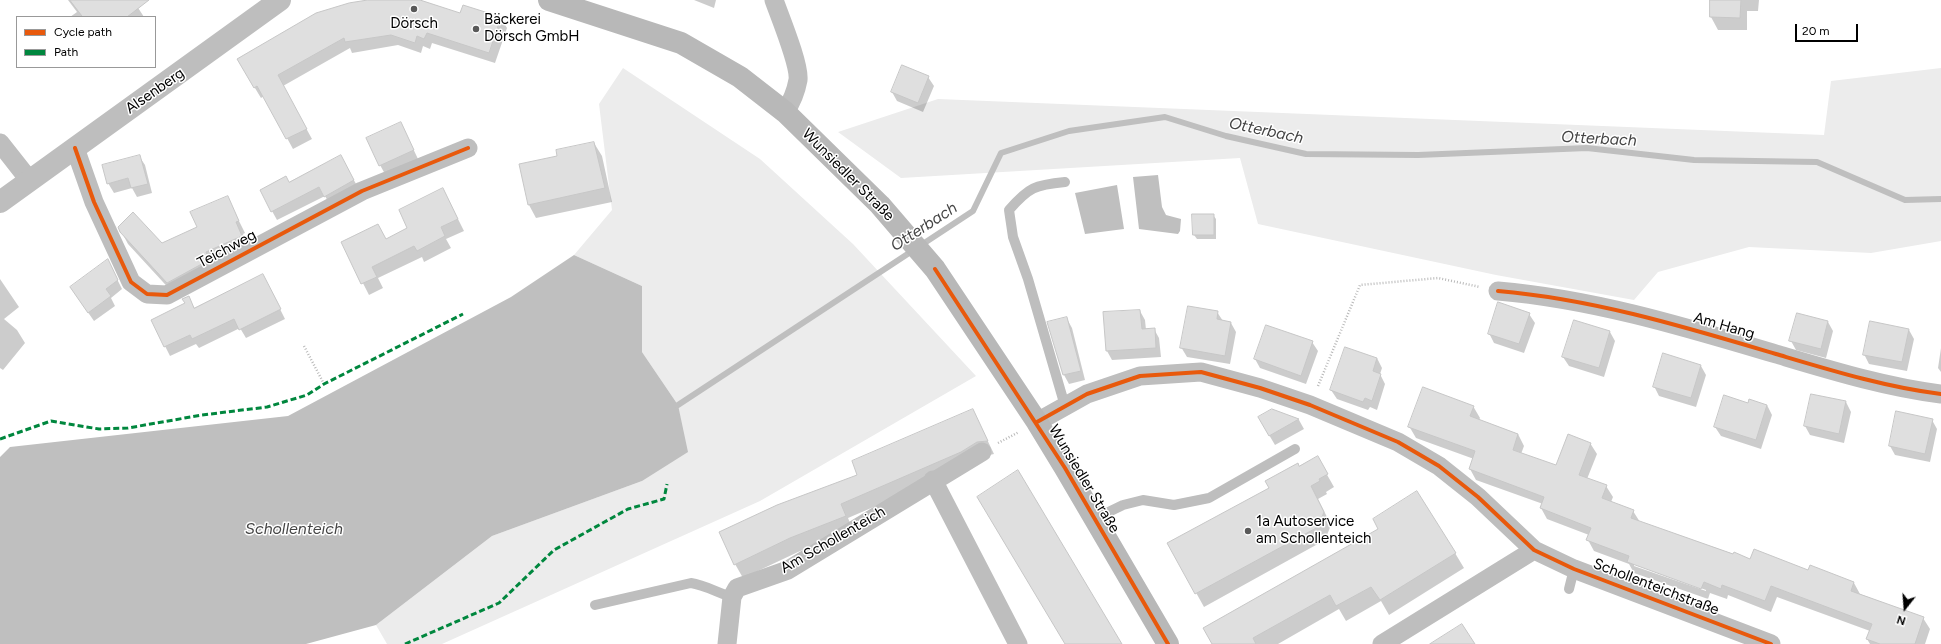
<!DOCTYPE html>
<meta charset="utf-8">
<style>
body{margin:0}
#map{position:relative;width:1941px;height:644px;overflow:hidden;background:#fff;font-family:Figtree,sans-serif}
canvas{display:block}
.legend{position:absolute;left:16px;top:16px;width:140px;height:52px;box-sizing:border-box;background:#fff;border:1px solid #999;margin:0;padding:5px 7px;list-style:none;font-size:12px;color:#000}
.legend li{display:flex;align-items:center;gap:8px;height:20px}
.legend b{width:20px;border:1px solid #999}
.north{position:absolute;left:1885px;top:588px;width:40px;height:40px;-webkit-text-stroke:3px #fff;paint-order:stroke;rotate:197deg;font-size:11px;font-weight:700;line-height:16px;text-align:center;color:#000}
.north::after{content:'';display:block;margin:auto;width:14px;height:18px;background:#000;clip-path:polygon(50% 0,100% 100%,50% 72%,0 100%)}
.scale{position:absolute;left:1795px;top:24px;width:63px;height:18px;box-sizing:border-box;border:2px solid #000;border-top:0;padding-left:5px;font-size:12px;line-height:14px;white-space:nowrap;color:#000;-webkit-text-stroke:3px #fff;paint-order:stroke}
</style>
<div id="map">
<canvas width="1941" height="644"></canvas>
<ul class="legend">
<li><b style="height:5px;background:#e8590c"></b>Cycle path</li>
<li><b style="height:5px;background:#00873e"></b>Path</li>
</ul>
<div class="north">N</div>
<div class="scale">20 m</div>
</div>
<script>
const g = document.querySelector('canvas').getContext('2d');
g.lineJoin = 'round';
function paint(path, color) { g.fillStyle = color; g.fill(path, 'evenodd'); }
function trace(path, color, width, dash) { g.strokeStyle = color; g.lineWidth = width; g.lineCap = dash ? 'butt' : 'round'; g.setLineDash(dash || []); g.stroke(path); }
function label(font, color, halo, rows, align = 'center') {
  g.font = font + ' Figtree,sans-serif'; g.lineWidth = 3; g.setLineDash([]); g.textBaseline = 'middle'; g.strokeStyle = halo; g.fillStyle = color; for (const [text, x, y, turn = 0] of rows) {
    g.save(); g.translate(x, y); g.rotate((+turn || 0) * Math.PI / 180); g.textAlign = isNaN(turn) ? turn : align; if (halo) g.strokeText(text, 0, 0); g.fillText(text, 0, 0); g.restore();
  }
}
const green = new Path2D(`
 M623 68 760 159 853 244 976 376 760 501 442 644H387L376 625 492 536 642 481 678 405 642 352V286L574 255 612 210 599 104Z
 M1941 68V241L1871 253 1749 247 1658 272 1634 300 1496 275 1258 224 1240 158 901 178 838 132 938 99 1824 135 1831 81Z`);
const water = new Path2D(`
 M1158 175 1162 207 1166 215 1181 219 1180 231 1178 234 1139 229 1133 177Z
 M1117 185 1124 229 1085 234 1075 193Z
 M574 255 642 286V352L678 405 688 452 642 481 492 536 376 625 306 644H0V457L10 447 288 416 511 297Z`);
const shadow = new Path2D(`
 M68 0H133L144 17H70L77 12Z
 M374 0H416L460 14 501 18 507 28 495 63 432 43 430 49 423 46 421 53 398 45 352 53 350 48 283 86 312 139 293 149 264 96 261 98 238 60Z
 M694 0H716L714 8Z
 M1711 0H1759L1758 11H1747V30H1718L1711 17Z
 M928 77 934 86 923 112 897 101 892 92Z
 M401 123 418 159 385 174 380 165Z
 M594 143 602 156 612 202 536 218 529 205 558 157Z
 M139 156 145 165 152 193 137 197 132 188 114 193 108 183Z
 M340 156 359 189 330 205 325 196 277 220 272 211 289 184Z
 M227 197 245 233 243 234 249 249 174 294 128 244 121 231 162 244 199 228Z
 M449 201 464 231 446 239 451 248 424 262 422 257 378 278 383 288 369 295 342 242 386 240 409 229Z
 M1213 215 1216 219V239H1197L1194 235Z
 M108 261 122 289 111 298 115 306 94 321 71 288Z
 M0 279 19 307 4 319 17 330 25 343 3 370 0 368Z
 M268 285 285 319 246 338 240 328 199 348 196 344 170 356 152 320 186 304 188 297 195 309Z
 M1140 311 1145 320 1146 330 1154 329 1159 338 1161 357 1112 360 1107 351Z
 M1217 312 1223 321 1231 323 1236 332 1230 364 1187 357 1181 347Z
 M1529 314 1535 323 1524 353 1494 343 1489 333Z
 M1067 319 1072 328 1085 380 1069 384 1064 375 1049 323Z
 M1575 321 1610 332 1615 341 1604 377 1569 366 1563 357Z
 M1828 322 1833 331 1826 358 1796 350 1791 341Z
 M1266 326 1312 342 1318 351 1306 384 1260 368 1255 359Z
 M1909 330 1914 339 1907 371 1869 364 1864 354Z
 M1941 348V372L1938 368Z
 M1377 358 1382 368 1380 374 1385 384 1377 410 1370 407 1368 410 1337 399 1331 390Z
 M1701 366 1706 375 1696 407 1659 396 1654 386Z
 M1846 402 1851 412 1844 443 1810 435 1805 426Z
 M1749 404 1767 405 1772 415 1761 449 1721 436 1715 427Z
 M1473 406 1480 418 1479 420 1518 434 1524 446 1521 454 1556 466 1590 443 1597 454 1587 479 1606 486 1613 497 1611 502 1633 511 1640 522 1751 560 1808 571 1810 567 1854 583 1860 594 1923 618 1930 629 1925 644H1870L1867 639 1870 631 1777 597 1771 612 1728 595 1727 599 1710 593 1708 599 1634 573 1629 564 1594 551 1588 540 1589 535 1547 519 1541 508 1543 504 1476 480 1470 469 1474 459 1416 438 1409 426ZM1634 564 1706 590V591L1634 566Z
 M973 410 994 454 985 456 969 466 848 518 853 530 798 552 743 578 735 564 859 476Z
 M1272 410 1299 420 1304 429 1275 445 1259 418Z
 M1932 420 1937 429 1930 462 1895 455 1890 446Z
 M1317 457 1334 487 1326 492 1327 494 1318 499 1331 525 1325 540 1204 607 1169 544 1270 488 1299 467Z
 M1380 529 1455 553 1464 568 1389 615 1381 601 1346 621 1339 609 1278 644H1213Z`);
const stream = new Path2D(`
 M678 405 973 211 1001 153 1069 131 1165 117 1226 136 1306 154 1418 155 1587 148 1694 160 1817 162 1905 200 1941 199`);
const building = new Path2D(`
 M70 0H149L127 17H83Z
 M368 0H420L460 13 463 5 501 17 489 53 427 33 424 39 417 36 415 43 391 35 345 42 344 38 278 75 307 129 286 139 257 86 254 88 237 59 316 13 349 3Z
 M1710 0H1741L1740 18 1710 17Z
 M902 65 929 76 918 103 891 92Z
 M401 122 414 150 379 166 366 138Z
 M594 142 605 188 528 205 519 164 557 156 556 150Z
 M140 155 148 184 131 188 128 178 107 184 102 165Z
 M341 155 354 180 324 197 319 187 271 212 260 190 286 176 289 182Z
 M443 188 458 219 441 227 445 236 417 251 414 246 372 267 377 277 361 284 341 242 378 224 386 239 407 228 399 210Z
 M228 196 239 221 236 222 242 236 206 252 209 260 167 283 120 232 118 227 133 212 162 243 197 227 190 212Z
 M1192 214H1214V235H1193Z
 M108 259 118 280 106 289 111 296 88 313 70 287Z
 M263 274 281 309 239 330 234 319 192 339 190 335 164 347 151 320 185 303 182 299 189 296 194 308Z
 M1498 302 1530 313 1519 344 1488 334Z
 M1188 306 1218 311 1217 319 1231 322 1225 356 1180 348Z
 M1140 310 1142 329 1155 328 1156 348 1106 351 1103 312Z
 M1797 313 1828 321 1821 349 1789 341Z
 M1067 317 1081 371 1063 375 1047 322Z
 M1574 320 1610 331 1599 368 1562 357Z
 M1870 321 1909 329 1902 362 1863 355Z
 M1266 325 1313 341 1301 376 1254 359Z
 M1345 347 1377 358 1373 371 1381 374 1372 401 1365 398 1363 402 1330 390Z
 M1663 353 1701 365 1691 398 1653 387Z
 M1423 387 1474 406 1470 416 1518 434 1513 450 1556 465 1568 434 1591 443 1579 475 1607 485 1602 498 1634 510 1631 518 1733 554 1734 552 1750 559 1754 549 1808 570 1810 565 1854 582 1851 591 1924 617 1915 644H1880L1866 639 1872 624 1771 586 1765 601 1722 585 1721 589 1704 582 1701 589 1627 562 1629 556 1586 540 1591 528 1540 508 1544 497 1469 469 1475 451 1408 427Z
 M1811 394 1846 401 1839 434 1804 426Z
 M1724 395 1748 403 1749 399 1767 405 1756 440 1714 427Z
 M973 409 988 441 977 442 961 452 841 504 846 516 790 538 734 565 719 532 777 505 857 475 852 461Z
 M1272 409 1299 419 1269 436 1258 417Z
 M1896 411 1933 419 1925 454 1889 446Z
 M1318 456 1328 474 1319 479 1320 481 1311 486 1324 512 1318 527 1195 594 1167 543 1269 488 1265 481 1298 463 1299 466Z
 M1018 470 1122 644H1065L977 497Z
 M1417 491 1456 553 1380 600 1371 587 1336 606 1330 595 1253 638 1256 644H1212L1203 628 1378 529 1373 519Z
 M1462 624 1475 644H1430Z`);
const path = new Path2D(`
 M304 346 324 384
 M1318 386 1360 285 1438 278 1480 287
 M998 443 1019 432`);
const service = new Path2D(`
 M1065 182C1035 185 1029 187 1009 210L1013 237 1028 279 1065 406
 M1094 519 1123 505 1143 500 1174 505 1209 498 1295 449
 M1569 589 1574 569
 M595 605 691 583C705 585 718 593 732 597`);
const minor = new Path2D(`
 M774 0C780 17 800 65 798 80 796 91 791 103 785 112
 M0 143 30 181
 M75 148 94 202 131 282 147 294 167 295 362 191 468 148
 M1498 291C1593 299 1685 327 1776 354 1830 370 1885 387 1941 394
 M1037 422 1087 394 1140 376 1201 372 1260 388 1310 405 1398 442 1439 466 1478 497 1534 550 1574 569 1771 644
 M933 480 1018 644
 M727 644 732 597 737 588 788 570 982 452
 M1382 644 1534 550`);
const tertiary = new Path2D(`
 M0 202 280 0`);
const secondary = new Path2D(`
 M549 0 681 43 740 77 785 112 880 205 935 269 1037 422 1065 468 1168 644`);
const quiet = new Path2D(`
 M0 439 51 421 99 429 128 428 202 415 267 407 307 395 324 384 463 314
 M405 644 499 603 554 550 628 509 664 499 667 484`);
const cycleway = new Path2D(`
 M75 148 94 202 131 282 147 294 167 295 362 191 468 148
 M935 269 1065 468 1168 644
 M1498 291C1593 299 1685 327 1776 354 1830 370 1885 387 1941 394
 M1037 422 1087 394 1140 376 1201 372 1260 388 1310 405 1398 442 1439 466 1478 497 1534 550 1574 569 1771 644`);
const markers = [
 [414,9,4,"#595959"],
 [476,29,4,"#595959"],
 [1248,531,4,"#595959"]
];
const poiNames = [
 ["Bäckerei",484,20],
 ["Dörsch GmbH",484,37],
 ["Dörsch",414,24,"center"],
 ["1a Autoservice",1256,522],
 ["am Schollenteich",1256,539]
];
const streetNames = [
 ["Alsenberg",155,91,-35],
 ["Wunsiedler Straße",848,175,45],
 ["Teichweg",227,249,-28],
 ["Am Hang",1724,326,16],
 ["Wunsiedler Straße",1084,479,59],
 ["Am Schollenteich",833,540,-30],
 ["Schollenteichstraße",1656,587,21]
];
const waterNames = [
 ["Otterbach",1266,131,12],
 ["Otterbach",1599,139,3],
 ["Otterbach",924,227,-33],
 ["Schollenteich",294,529]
];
paint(green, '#ececec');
paint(water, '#bfbfbf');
paint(shadow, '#0003');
trace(stream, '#bfbfbf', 6);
paint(building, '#dfdfdf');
trace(building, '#c7c7c7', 1);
trace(path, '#b9b9b9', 2.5, [1, 2]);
trace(service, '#bebebe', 10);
trace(minor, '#bebebe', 19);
trace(tertiary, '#bebebe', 22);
trace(secondary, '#b8b8b8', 22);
trace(quiet, '#00873e', 3, [6, 3]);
trace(cycleway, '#e8590c', 4);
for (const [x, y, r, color] of markers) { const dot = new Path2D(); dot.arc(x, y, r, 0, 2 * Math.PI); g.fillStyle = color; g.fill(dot); trace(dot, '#fff', 1.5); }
label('15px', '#000', '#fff', poiNames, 'left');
label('15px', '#000', '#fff', streetNames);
label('italic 16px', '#444', '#fff', waterNames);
</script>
